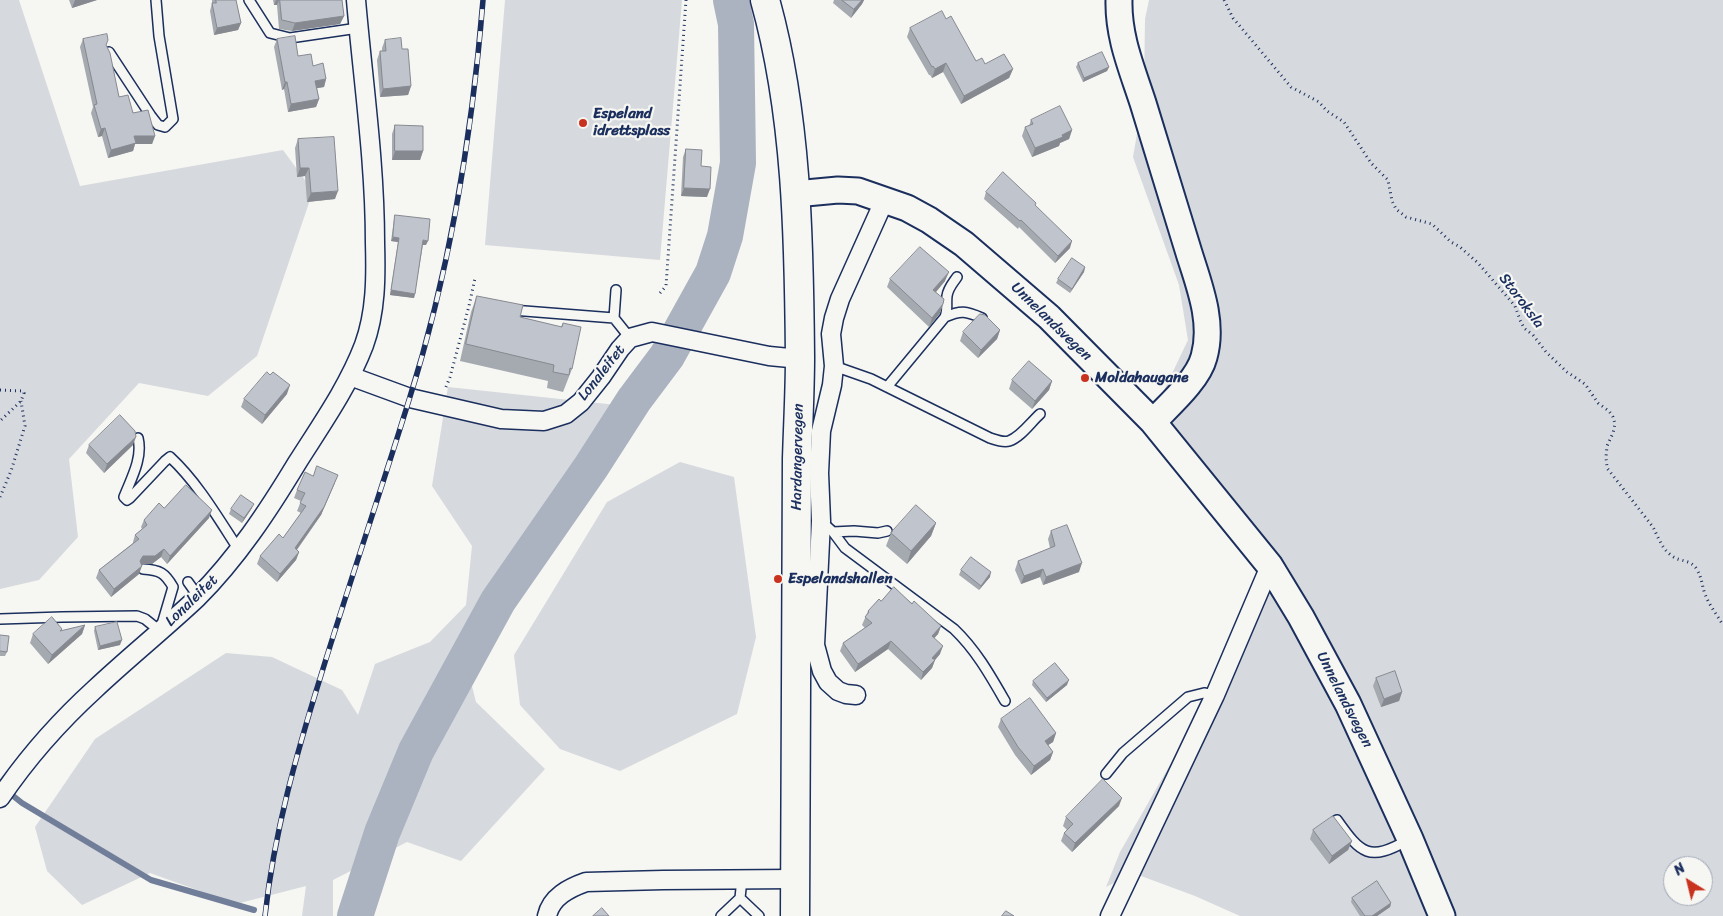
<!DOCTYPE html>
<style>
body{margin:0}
#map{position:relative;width:1723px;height:916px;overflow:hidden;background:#f6f6f2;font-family:Sriracha,sans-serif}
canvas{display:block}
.north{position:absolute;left:1663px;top:856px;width:50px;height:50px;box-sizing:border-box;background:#f6f6f2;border:1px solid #9ea6b7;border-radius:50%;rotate:324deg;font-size:14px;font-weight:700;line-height:20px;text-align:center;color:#1b2f5e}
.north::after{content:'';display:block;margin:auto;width:18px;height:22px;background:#c8321e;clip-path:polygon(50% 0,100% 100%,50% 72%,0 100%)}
</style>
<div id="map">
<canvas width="1723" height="916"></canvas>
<div class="north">N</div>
</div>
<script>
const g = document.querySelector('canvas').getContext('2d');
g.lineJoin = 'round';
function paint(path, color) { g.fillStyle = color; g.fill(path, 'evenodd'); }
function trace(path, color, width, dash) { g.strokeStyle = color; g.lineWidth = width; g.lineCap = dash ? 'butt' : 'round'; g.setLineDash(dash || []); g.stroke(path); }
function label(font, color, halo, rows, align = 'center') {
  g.font = font + ' Sriracha,sans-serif'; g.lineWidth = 4.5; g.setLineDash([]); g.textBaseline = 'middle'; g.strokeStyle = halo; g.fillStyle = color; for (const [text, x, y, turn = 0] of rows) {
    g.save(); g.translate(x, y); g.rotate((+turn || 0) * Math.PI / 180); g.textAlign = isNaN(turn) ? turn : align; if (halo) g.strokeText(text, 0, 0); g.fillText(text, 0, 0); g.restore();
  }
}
const green = new Path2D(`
 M0 0H19L80 186 283 150 313 191 257 356 208 396 139 383 69 459 78 537 39 580 0 589Z
 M505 0H682L660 260 485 245Z
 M1149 0H1723V916H1240L1195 896 1133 873 1106 887 1120 852 1253 620 1270 584 1155 433 1158 403 1188 340 1179 285 1133 157 1144 94 1145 19ZM1673 866H1703V896H1673Z
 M448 387 626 406 610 453 558 503 462 647 476 702 545 769 461 861 407 842 333 880V916H302L306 886 236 904 150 873 82 905 47 871 35 827 95 739 226 653 272 657 342 690 358 715 375 664 430 642 466 605 472 546 432 486Z
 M680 462 734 477 756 637 737 714 620 771 560 749 520 705 514 655 607 502Z`);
const stream = new Path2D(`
 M7 791 22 803 151 880 254 910`);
const river = new Path2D(`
 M355 916 382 833 416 751 498 601 591 467 634 400 667 356 713 273 725 236 738 163 736 24 731 0`);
const path = new Path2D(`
 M1224 0 1233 18 1291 87 1319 102 1327 111 1344 122 1371 163 1388 180 1392 201 1396 209 1406 217 1432 224 1451 242 1460 247 1478 263 1515 306 1520 320 1524 328 1533 335 1546 352 1567 372 1585 384 1598 403 1609 411 1613 417 1615 424 1613 433 1607 446 1606 457 1607 468 1653 527C1658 537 1662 549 1672 556 1680 562 1689 559 1696 568 1703 580 1701 583 1705 594 1709 605 1717 615 1723 625
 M660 293 666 286 686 0
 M446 387 450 377 469 306 475 278
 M0 390 23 391 24 393 21 401 0 421
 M0 497 11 471 25 426 21 401`);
const lane = new Path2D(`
 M249 0 270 33 290 38 358 28
 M109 52 151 116 158 125 165 127 173 119 159 36 156 0
 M616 290 614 318 630 338
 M512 310 614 318
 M945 317C961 310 966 311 982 318
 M834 366 871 379 990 438C996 440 1003 443 1009 441 1021 437 1031 422 1040 414
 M887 387 945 317C948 310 946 304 947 296 948 288 953 283 957 277
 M138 438C143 458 131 479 124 497L127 500 130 498 165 461 170 457C198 483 218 518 239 550
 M821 521 833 532 845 548 954 629C976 650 990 675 1005 701
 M833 532 854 531 878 533 887 531
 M188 582 198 596
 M0 619 62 617 137 616 145 619 160 631 173 587C165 573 160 570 143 569
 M1106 774 1123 753 1188 697 1204 693 1215 695
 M1337 820C1361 854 1369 862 1408 840
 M740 898 759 916
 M721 916 740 898 742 879`);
const street = new Path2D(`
 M350 376 410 398 501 419 544 421 566 414 581 402 601 377 620 349 630 338 652 332 769 356 800 359
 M856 695 846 694 838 691 828 682 822 671 815 645 821 521 819 473 821 431 832 385 834 366 831 334 834 318 840 299 885 199
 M0 798C27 758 60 721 95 689 128 658 164 629 197 598 237 558 268 511 297 463 321 425 348 387 364 345 376 312 376 277 375 243 375 162 363 81 356 0
 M547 916C551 897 569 888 586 882L663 880 795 879
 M1110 916 1215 695 1270 566`);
const secondary = new Path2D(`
 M1119 0C1118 37 1132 69 1143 103 1158 153 1174 203 1189 253 1199 285 1214 322 1204 357 1198 380 1169 405 1153 422
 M795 194 838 190 858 191 907 208 929 220 964 244 1049 317 1153 422 1270 566 1301 617 1348 704 1410 839 1442 916`);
const primary = new Path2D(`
 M765 0C797 114 799 239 800 357 800 391 798 425 797 459 796 611 796 764 795 916`);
const rail = new Path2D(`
 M265 916C274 832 297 752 322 672 350 581 381 491 409 400 450 270 472 136 483 0`);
const wall = new Path2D(`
 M69 0H97L72 8Z
 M212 0H236L241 23 238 30 214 35 210 11 212 3Z
 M273 0H342L344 16 340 24 292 31 279 29 277 5H274Z
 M834 0H864L862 4 851 18 833 3Z
 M946 19 976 61 985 64 1013 69 1009 78 961 104 943 72 932 78 930 75H929L907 37 910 28Z
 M83 39 106 45 119 97 155 136 152 144H135L133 151 108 158 102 136 98 137 91 113 93 107 80 47Z
 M277 39 298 56 313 66 326 79 324 87 317 88 319 99 316 107 288 112 284 89 282 90 274 47Z
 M385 40 402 49 411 86 408 95 380 97 377 60 380 51H382V48Z
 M1078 63 1109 67 1107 71 1083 82 1076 67Z
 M1031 120 1072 130 1069 139 1060 143 1059 146 1032 157 1022 136 1025 127 1029 126Z
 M395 125 423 151 420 160H392V134Z
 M298 139 335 199 307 202 305 176 297 177 295 148Z
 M686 149 701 166 707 197 681 196 683 157Z
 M986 192 1035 206 1070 248 1055 263 1019 227 1018 229 984 199Z
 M395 215 426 245H423L414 298 390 295 398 242 391 241 394 220Z
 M1085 267 1084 272 1070 293 1056 283 1058 279Z
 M890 279 945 281 936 292 943 304 940 313 929 327 887 287Z
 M477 296 520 317 561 327 563 323 572 369 563 392 547 388 548 381 460 361 471 312Z
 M1000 330 997 339 978 358 960 341 963 332Z
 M1012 380 1052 381 1049 390 1032 409 1009 389Z
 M287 394 262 424 241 407 244 399Z
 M89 445H133L104 473 86 453Z
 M313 476 335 483 321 515 297 550 299 552 296 560 277 582 257 564 260 556 283 538 301 513 297 511 301 501 294 498 297 490Z
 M164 508 209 518 167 564 161 557 152 564H141L139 574 111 597 96 578 99 570 133 543V542L135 535 142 529 141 527 144 520Z
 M252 508 242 523 229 514 231 509Z
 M936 523 931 536 907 564 886 546 891 533Z
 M1051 531 1079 572 1043 585 1040 577 1021 584 1015 570 1018 561 1050 548 1048 539Z
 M961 570 990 577 979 590 959 575Z
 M881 601 912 604 941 626 938 634 934 638 940 654 935 660 932 668 921 680 888 649 855 672 840 651 843 643 865 628 862 625 868 611Z
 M85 625 82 634 48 664 30 643 33 634 62 631Z
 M95 627 120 645 98 650 94 631Z
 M0 635 7 652 5 656H0Z
 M1376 678 1402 692 1399 701 1381 707 1373 686Z
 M1033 681 1067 685 1046 702 1032 685Z
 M1001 719 1056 733 1053 742 1048 745 1053 752 1050 760 1031 775 1015 755 998 727Z
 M1119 806 1072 852 1061 841 1064 833 1067 830 1063 826 1066 817Z
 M1313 830 1352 841 1348 850 1329 864 1310 839Z
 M1352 898 1391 903 1390 907 1377 916H1360L1351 902Z`);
const shadedWall = new Path2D(`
 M75 0H97L72 8Z
 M276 0H279L277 5H274Z
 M862 0H864L862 4 851 18 854 9Z
 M344 16 340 24 292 31 295 23Z
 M241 23 238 30 214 35 217 28Z
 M946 63 943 72 932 78 935 69Z
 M1109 67 1107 71 1083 82 1084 78Z
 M1013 69 1009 78 961 104 964 96Z
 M326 79 324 87 312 89 315 81Z
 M285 82H287L284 89 282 90Z
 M411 86 408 95 380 97 383 89Z
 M319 99 316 107 288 112 291 104Z
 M105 128 102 136 98 137 101 129Z
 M1072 130 1069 139 1060 143 1059 146 1032 157 1035 148Z
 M134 136H155L152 144H135L133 151 108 158 111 150Z
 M395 151H423L420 160H392Z
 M300 168H309L305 176 297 177Z
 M684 188 710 189 707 197 681 196Z
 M338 191 335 199 307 202 311 193Z
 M393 237 399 238 398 242 391 241Z
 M423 240 428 241 426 245H422Z
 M1072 241 1070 248 1055 263 1058 256Z
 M1085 267 1084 272 1070 293 1072 289Z
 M949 272 945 281 930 299 933 290Z
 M391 290 415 294 414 298 390 295Z
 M943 304 940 313 929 327 932 318Z
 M1000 330 997 339 978 358 981 350Z
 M1052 381 1049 390 1032 409 1035 401Z
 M290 385 287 394 262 424 265 415Z
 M136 437 133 445 104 473 107 464Z
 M338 475 321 515 292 556 295 548Z
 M254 504 252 508 242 523 244 518Z
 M212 510 209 518 167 564 170 556Z
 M936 523 931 536 907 564 911 551Z
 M164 549 161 557 152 564H140V561L143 556Z
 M299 552 296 560 277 582 280 574Z
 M1082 563 1079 572 1043 585 1046 577Z
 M142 566 139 574 111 597 114 589Z
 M1043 569 1040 577 1021 584 1024 576Z
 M991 572 990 577 979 590 981 586Z
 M85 625 82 634 48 664 52 655Z
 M941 626 938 634 929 644 932 636Z
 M122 640 120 645 98 650 100 646Z
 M891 641 888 649 855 672 858 664Z
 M943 646 940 654 935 660 932 668 921 680 923 672 932 658Z
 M1069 680 1067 685 1046 702 1047 698Z
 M1402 692 1399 701 1381 707 1384 699Z
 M1056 733 1053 742 1042 749 1045 741Z
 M1053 752 1050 760 1031 775 1034 766Z
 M1122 798 1119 806 1072 852 1075 843Z
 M1352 841 1348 850 1329 864 1332 856Z
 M1391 903 1390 907 1377 916H1372Z`);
const building = new Path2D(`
 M216 0H236L241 23 217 28 212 3H216Z
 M280 0H342L344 16 295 23 282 20Z
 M842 0H862L854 9Z
 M942 11 946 19 951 16 976 61 982 58 985 64 1004 54 1013 69 964 96 946 63 935 69 933 66 932 67 910 28Z
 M107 34 108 40 106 45 110 53 119 97 128 95 133 113 148 110 155 136H134L136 143 111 150 105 128 101 129 94 105 97 104 83 39Z
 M295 36 298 56 311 54 313 66 323 63 326 79 315 81 319 99 291 104 287 82H285L277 39Z
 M401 38 402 49H408L411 86 383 89 380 51H386L385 40Z
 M1102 52 1109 67 1084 78 1078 63Z
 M1060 106 1072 130 1062 135 1063 137 1035 148 1025 127 1033 124 1031 120Z
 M395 125 423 126V151H395Z
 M334 137 338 191 311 193 309 168H300L298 139Z
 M686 149 702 150 701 166 711 167 710 189 684 188Z
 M1003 172 1036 203 1035 205 1072 241 1058 256 1021 220 1020 221 986 192Z
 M395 215 430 219 428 241 423 240 415 294 391 290 399 238 393 237Z
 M920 247 949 272 933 290 944 299 943 304 932 318 890 279Z
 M1072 258 1085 267 1072 289 1058 279Z
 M477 296 523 305 520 317 562 327 563 323 581 327 572 369 570 368 569 375 553 372 554 365 466 344Z
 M980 314 985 315 1000 330 981 350 963 332Z
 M1029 361 1052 381 1035 401 1012 380Z
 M267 372 270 375 273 372 290 385 265 415 244 399Z
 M120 415 135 431 136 437 107 464 89 445Z
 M317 466 338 475 324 507 295 548 299 552 280 574 260 556 279 534 283 538 306 506 300 503 305 493 297 490 305 472 313 476Z
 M186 485 212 510 170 556 164 549 155 556H143L140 561 142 566 114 589 99 570 139 539 135 535 147 525 144 520 159 503 164 508Z
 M241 495 254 504 244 518 231 509Z
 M916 505 936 523 911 551 891 533Z
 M1067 525 1082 563 1046 577 1043 569 1024 576 1018 561 1055 546 1051 531Z
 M971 557 991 572 981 586 961 570Z
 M894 587 912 604 914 601 941 626 932 636 943 646 932 658 935 660 923 672 891 641 858 664 843 643 872 623 865 617 869 612 868 611 879 599 881 601Z
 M52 617 62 629 60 631 85 625 52 655 33 634Z
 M117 622 122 640 100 646 95 627Z
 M0 635 9 636 7 652 0 651Z
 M1055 663 1069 680 1047 698 1033 681Z
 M1395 671 1402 692 1384 699 1376 678Z
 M1030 698 1056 733 1045 741 1053 752 1034 766 1018 747 1001 719Z
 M1103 779 1122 798 1075 843 1064 833 1073 824 1066 817Z
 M1333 816 1352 841 1332 856 1313 830Z
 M1377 881 1391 903 1372 916H1365L1352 898Z
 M602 908 609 916H593Z
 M1006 911 1014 916H1002Z`);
const markers = [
 [583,123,5,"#c8321e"],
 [1085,378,5,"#c8321e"],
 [778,579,5,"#c8321e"]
];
const poiNames = [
 ["Espeland",593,114],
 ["idrettsplass",593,131],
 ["Moldahaugane",1095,378],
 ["Espelandshallen",788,579]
];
const streetNames = [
 ["Storoksla",1521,301,53],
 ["Unnelandsvegen",1051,322,44],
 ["Lonaleitet",602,373,-52],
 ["Hardangervegen",798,457,-89],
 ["Lonaleitet",192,601,-44],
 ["Unnelandsvegen",1344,700,63]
];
paint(green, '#d6d9dd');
trace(stream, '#717e99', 6);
trace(river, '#abb2c0', 36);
trace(lane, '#1b2f5e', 12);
trace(street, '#1b2f5e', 21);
trace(secondary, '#1b2f5e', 29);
trace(primary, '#1b2f5e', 31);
trace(path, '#1b2f5e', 3, [1, 4]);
trace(lane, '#f6f6f2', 9);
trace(street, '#f6f6f2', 18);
trace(secondary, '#f6f6f2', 25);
trace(primary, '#f6f6f2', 28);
trace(rail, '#1b2f5e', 5.5);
trace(rail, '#f6f6f2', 4, [11]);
paint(wall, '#a5a9b0');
paint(shadedWall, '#868990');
paint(building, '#c0c4cd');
trace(building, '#868990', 1);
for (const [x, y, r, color] of markers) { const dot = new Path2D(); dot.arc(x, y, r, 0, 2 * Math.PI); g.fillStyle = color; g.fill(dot); trace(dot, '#f6f6f2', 2); }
label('bold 15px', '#1b2f5e', '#f6f6f2', poiNames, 'left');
label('15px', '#1b2f5e', '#f6f6f2', streetNames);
</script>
